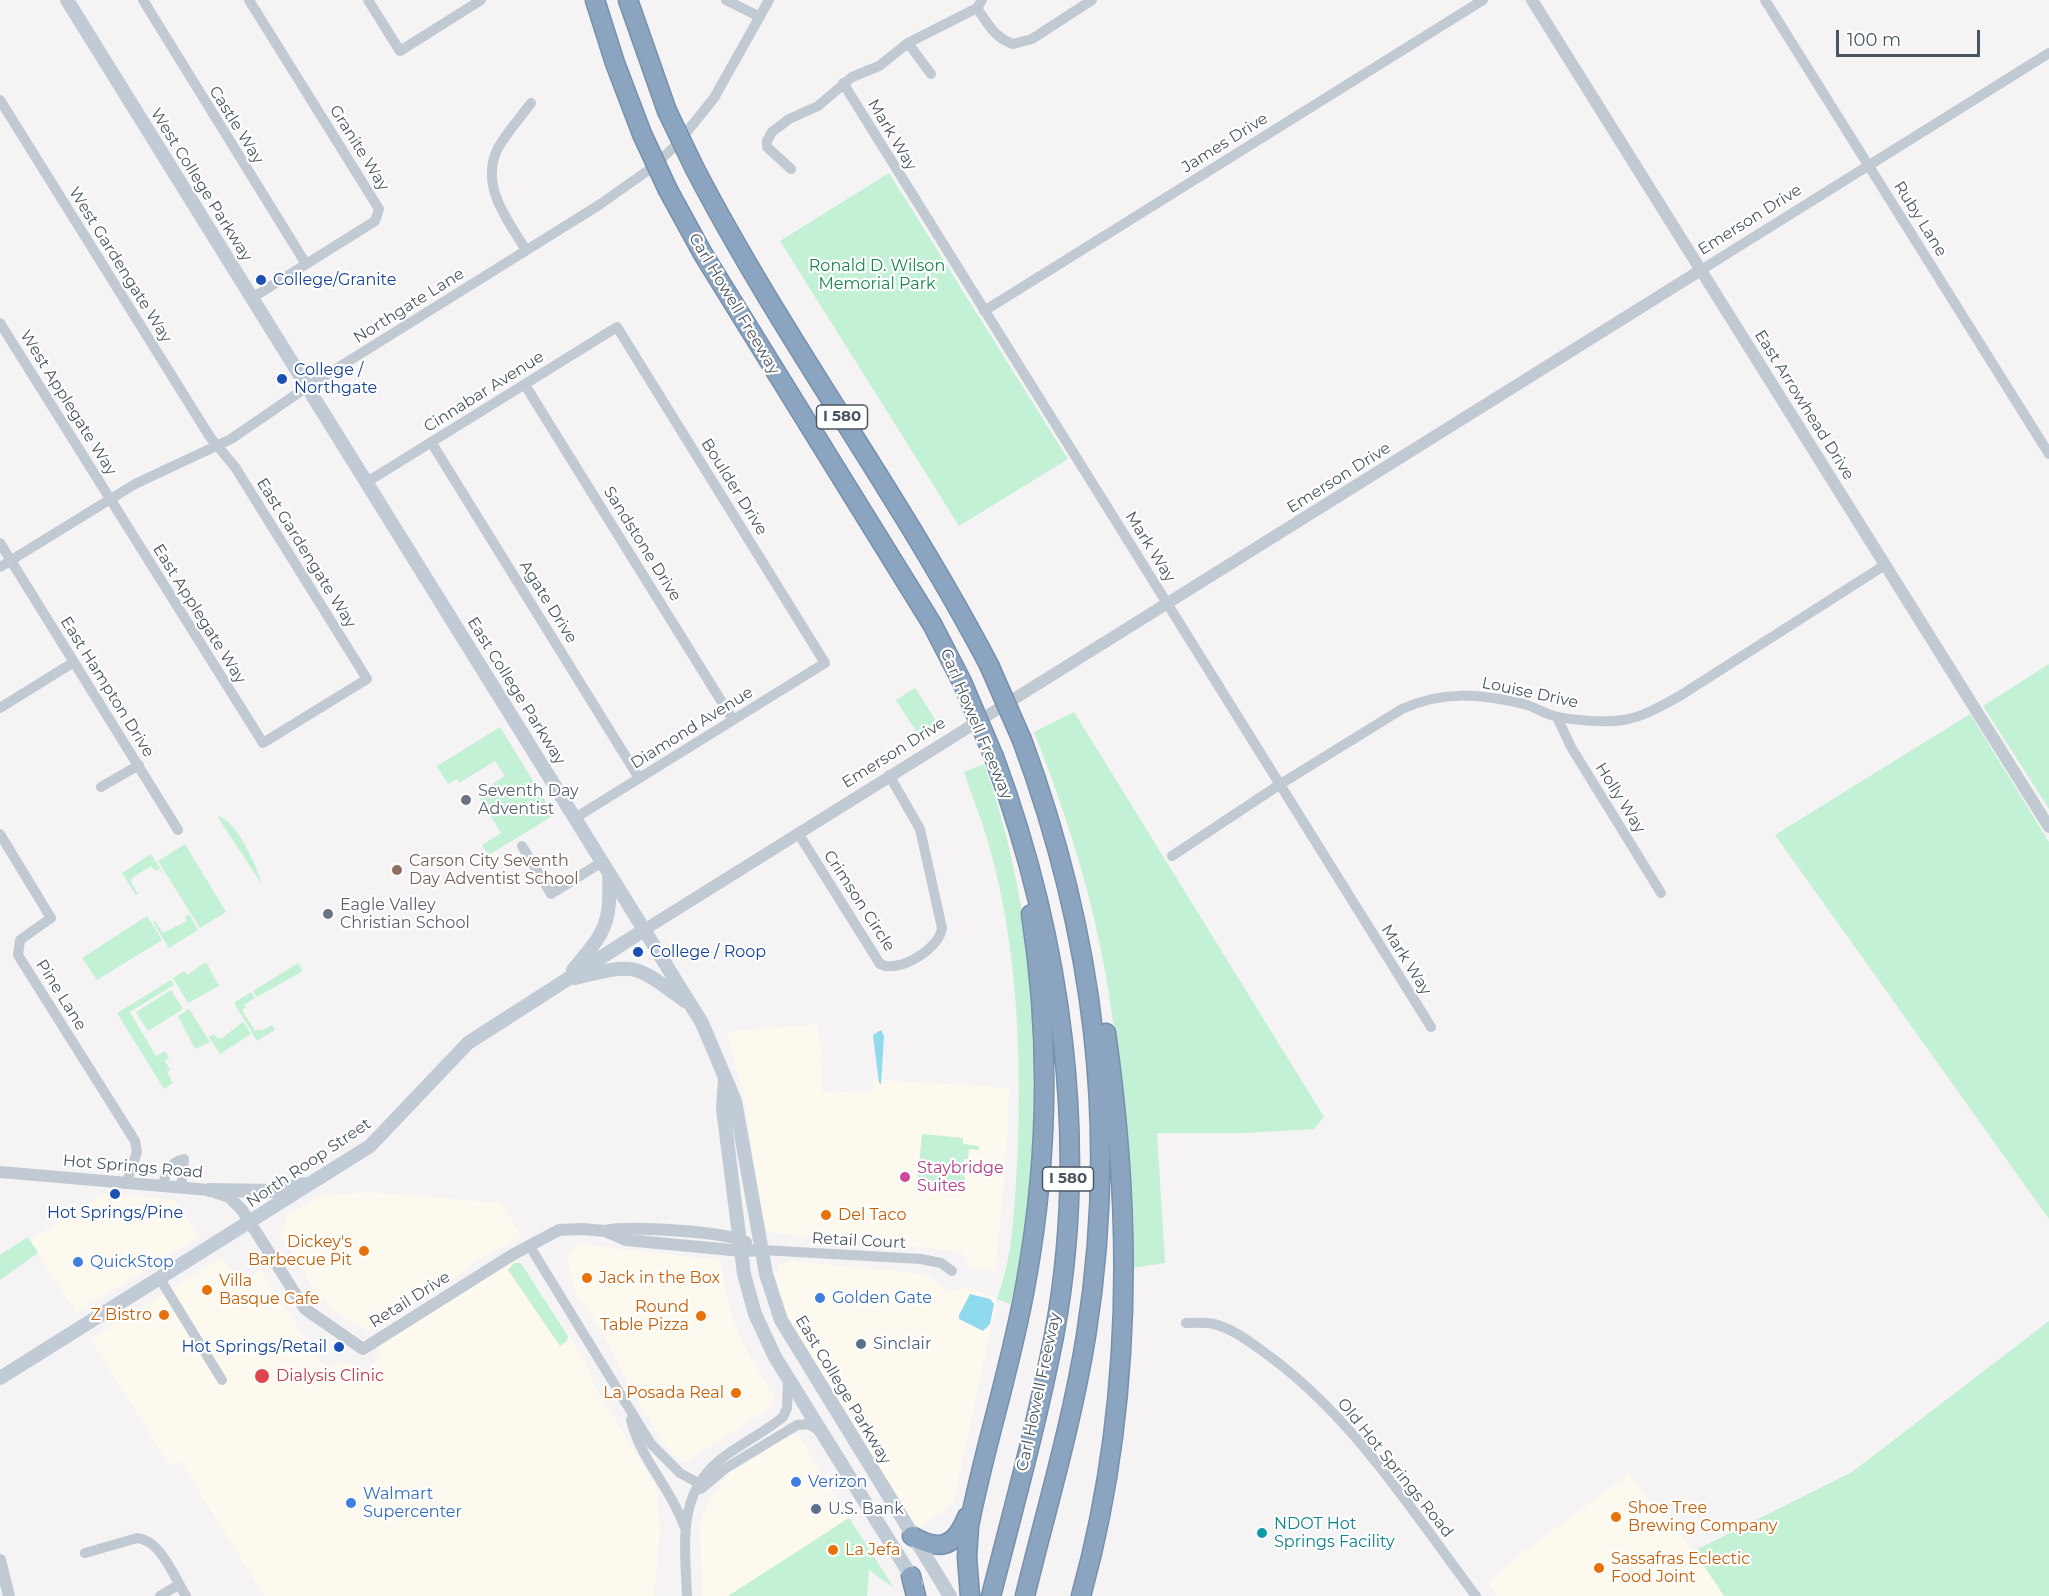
<!DOCTYPE html>
<style>
body{margin:0}
#map{position:relative;width:2049px;height:1596px;overflow:hidden;background:#f5f3f3;font-family:Montserrat,sans-serif}
canvas{display:block}
.scale{position:absolute;left:1836px;top:30px;width:144px;height:27px;box-sizing:border-box;border:3px solid #4a5661;border-top:0;padding-left:8px;font-size:18px;line-height:21px;white-space:nowrap;color:#4a5661;-webkit-text-stroke:4px #fff;paint-order:stroke}
</style>
<div id="map">
<canvas width="2049" height="1596"></canvas>
<div class="scale">100 m</div>
</div>
<script>
const g = document.querySelector('canvas').getContext('2d');
g.lineJoin = 'round';
function paint(path, color) { g.fillStyle = color; g.fill(path, 'evenodd'); }
function trace(path, color, width, dash) { g.strokeStyle = color; g.lineWidth = width; g.lineCap = dash ? 'butt' : 'round'; g.setLineDash(dash || []); g.stroke(path); }
function label(font, color, halo, rows, align = 'center') {
  g.font = font + ' Montserrat,sans-serif'; g.lineWidth = 4.5; g.setLineDash([]); g.textBaseline = 'middle'; g.strokeStyle = halo; g.fillStyle = color; for (const [text, x, y, turn = 0] of rows) {
    g.save(); g.translate(x, y); g.rotate((+turn || 0) * Math.PI / 180); g.textAlign = isNaN(turn) ? turn : align; if (halo) g.strokeText(text, 0, 0); g.fillText(text, 0, 0); g.restore();
  }
}
const commercial = new Path2D(`
 M817 1024 823 1061 822 1091 872 1093 873 1079 1009 1088 1007 1154 995 1271 971 1268 965 1256 956 1251 775 1233 767 1230 763 1220 744 1096 727 1032Z
 M368 1192 501 1203 521 1236 470 1265 465 1271 368 1331 334 1311 315 1292 281 1235 287 1216 320 1196Z
 M105 1193 175 1200 198 1237 76 1313 30 1240Z
 M578 1244 720 1260 731 1315 745 1347 774 1397 771 1407 685 1463 669 1452 632 1391 604 1336 574 1289 567 1256Z
 M223 1257 240 1283 261 1270 326 1370 343 1360 362 1372 382 1358 377 1347 488 1277 514 1262H521L586 1362 595 1387 657 1488 660 1530 654 1596H264L180 1461 171 1467 91 1339Z
 M791 1261 926 1274 946 1290H957L964 1286 997 1299 954 1500 946 1509 916 1529 785 1314 774 1274 780 1264Z
 M798 1434 849 1518 728 1596H702L700 1520 709 1501 727 1475 791 1435Z
 M1628 1475 1694 1551 1724 1596H1497L1489 1583 1523 1552Z`);
const green = new Path2D(`
 M889 173 1068 459 959 526 780 241Z
 M2049 664V809L1983 706Z
 M915 688 940 727 921 739 896 700Z
 M1074 712 1324 1117 1314 1129 1244 1133H1157L1165 1263 1132 1268C1126 1162 1122 1054 1101 950 1086 875 1062 803 1034 732Z
 M1970 714 2049 842V1219L1775 835Z
 M500 727 554 815 489 855 482 845 501 833 477 794 505 776 495 761 459 783 457 779 448 784 437 766Z
 M984 764C1028 885 1040 1018 1032 1146 1030 1199 1025 1253 1010 1304L997 1299C1013 1257 1014 1211 1017 1166 1022 1059 1018 948 989 845 982 821 972 796 964 772Z
 M217 816C237 819 257 868 263 886Z
 M185 844 226 912 200 928 158 861Z
 M151 854 165 876 159 869 155 871 151 866 132 878 131 882 138 894 136 895 122 873Z
 M189 914 198 930 169 948 153 922 155 921 163 933 187 921 185 917Z
 M147 916 162 940 97 980 82 958Z
 M206 962 219 986 188 1003 173 978 184 971 187 975Z
 M298 963 303 971 257 997 253 991Z
 M171 980 174 985 130 1012 156 1056 165 1051 169 1058 165 1061 170 1070 167 1072 173 1083 164 1089 117 1013Z
 M171 990 183 1009 148 1031 136 1012Z
 M251 992 255 998 244 1005 246 1007 242 1010 255 1031 259 1029 261 1031 272 1025 275 1030 257 1041 234 1003Z
 M189 1009 210 1042 195 1049 178 1016Z
 M243 1022 251 1034 220 1054 209 1037 214 1034 217 1038H222Z
 M922 1134 963 1138V1144L979 1146V1150L969 1149 968 1159H964L965 1189 955 1187 954 1184 929 1182 928 1185 917 1184Z
 M28 1237 38 1253 0 1280V1255Z
 M514 1263H521L568 1336 567 1341 560 1346 508 1270Z
 M2049 1321V1596H1724L1694 1551 1852 1472Z
 M849 1518 894 1588 869 1570 867 1596H728Z`);
const water = new Path2D(`
 M881 1030 884 1036 881 1084 879 1083 873 1035Z
 M970 1294 990 1299 994 1304 990 1324 983 1331 959 1319V1315Z`);
const minor = new Path2D(`
 M143 0 306 264
 M249 0 379 209 375 221 252 298
 M368 0 400 51 481 0
 M726 0 760 17
 M982 0 977 8C987 23 995 38 1013 44L1032 39 1092 0
 M1765 0 2049 454
 M908 43 931 74
 M843 83 1431 1027
 M0 100 210 437 235 467 367 679 263 743 0 323
 M791 169 767 147V141L772 132 789 119 818 106 852 77 879 66 908 43 977 8
 M526 250C508 221 479 185 498 148 507 132 520 118 531 103
 M1701 270 2049 53
 M984 311 1483 0
 M525 385 733 720
 M431 442 639 778
 M367 482 617 327 825 663 575 818
 M0 543 178 830
 M0 567 135 484 231 439 307 387 599 205 653 167 677 144 714 98 769 0
 M0 708 74 662
 M1557 717 1571 747 1661 893
 M101 787 139 765
 M798 833 880 964C899 974 940 948 942 928L920 829 889 775
 M0 834 51 918 20 940 18 955 135 1141 137 1152 126 1184
 M522 846 551 894 602 862
 M1172 856 1279 785 1402 709C1444 690 1480 694 1524 704 1535 707 1543 713 1554 716 1571 720 1605 723 1623 720 1643 717 1661 706 1678 697L1885 565
 M163 1187C164 1174 171 1161 184 1159
 M181 1188 184 1159
 M529 1245 651 1444 680 1473 698 1483 706 1484
 M762 1250 921 1259 941 1263 952 1271
 M160 1279 222 1380
 M1186 1323C1195 1323 1205 1322 1214 1324 1231 1328 1247 1340 1261 1350 1351 1413 1411 1510 1476 1596
 M631 1420C640 1459 671 1488 684 1526
 M701 1489 726 1468 797 1425 808 1424 820 1431
 M85 1553 137 1538C161 1540 174 1577 186 1596
 M160 1596 178 1585
 M687 1596C685 1543 676 1491 725 1456 744 1442 765 1432 783 1417L787 1408 788 1378`);
const tertiary = new Path2D(`
 M1532 0 2049 827
 M644 930 1701 270
 M0 1172 209 1190 229 1197 242 1210 305 1309 363 1349 512 1255 559 1230 583 1229 605 1231 626 1240 742 1251 762 1250
 M605 1231C630 1226 724 1231 746 1242
 M0 1560 9 1596`);
const secondary = new Path2D(`
 M67 0 702 1023 735 1101 766 1274 781 1320 950 1596
 M573 970C605 932 611 925 609 875
 M575 978C637 963 633 963 685 1001
 M725 1079 723 1109 744 1274 755 1314 775 1357 916 1584
 M209 1190 273 1191 304 1184
 M0 1378 370 1146 468 1043 644 930`);
const motorway = new Path2D(`
 M595 0 615 63 642 134
 M628 0 667 111
 M695 169C784 340 900 495 989 665
 M668 190 703 254 932 624 962 682
 M1022 740C1094 934 1119 1130 1086 1336 1072 1423 1046 1510 1025 1596
 M912 1536C940 1552 955 1547 967 1517
 M911 1576 916 1596
 M970 1596 967 1557 969 1526C985 1444 1012 1364 1026 1282 1048 1161 1050 1035 1031 914
 M991 1596C1013 1510 1037 1423 1054 1336 1090 1143 1062 940 994 757
 M1081 1596C1132 1413 1133 1221 1106 1033`);
const motorwayBridge = new Path2D(`
 M667 111 695 169
 M642 134 668 190
 M989 665 1022 740
 M962 682 994 757`);
const markers = [
 [261,280,6,"#1a4fb4"],
 [282,379,6,"#1a4fb4"],
 [466,800,6,"#6b7280"],
 [397,870,6,"#8d6e63"],
 [328,914,6,"#6b7280"],
 [638,952,6,"#1a4fb4"],
 [905,1177,6,"#d1479c"],
 [115,1194,6,"#1a4fb4"],
 [826,1215,6,"#e8710a"],
 [364,1251,6,"#e8710a"],
 [78,1262,6,"#3f7fe0"],
 [587,1278,6,"#e8710a"],
 [207,1290,6,"#e8710a"],
 [820,1298,6,"#3f7fe0"],
 [164,1315,6,"#e8710a"],
 [701,1316,6,"#e8710a"],
 [861,1344,6,"#5c6f8a"],
 [339,1347,6,"#1a4fb4"],
 [262,1376,8,"#e0444e"],
 [736,1393,6,"#e8710a"],
 [796,1482,6,"#3f7fe0"],
 [351,1503,6,"#3f7fe0"],
 [816,1509,6,"#5c6f8a"],
 [1616,1517,6,"#e8710a"],
 [1262,1533,6,"#0f9aa8"],
 [833,1550,6,"#e8710a"],
 [1599,1568,6,"#e8710a"]
];
const shields = [
 [842,417,51],
 [1068,1179,51]
];
const shieldNames = [
 ["I 580",842,417],
 ["I 580",1068,1179]
];
const streetNames = [
 ["Castle Way",236,125,58],
 ["Mark Way",892,135,59],
 ["James Drive",1225,143,-32],
 ["Granite Way",359,148,58],
 ["West College Parkway",201,185,58],
 ["Ruby Lane",1920,219,58],
 ["Emerson Drive",1750,220,-32],
 ["West Gardengate Way",120,265,58],
 ["Carl Howell Freeway",734,304,59],
 ["Northgate Lane",409,306,-32],
 ["Cinnabar Avenue",484,392,-32],
 ["West Applegate Way",68,403,58],
 ["East Arrowhead Drive",1804,405,58],
 ["Emerson Drive",1339,478,-32],
 ["Boulder Drive",734,487,58],
 ["Sandstone Drive",642,544,58],
 ["Mark Way",1150,547,58],
 ["East Gardengate Way",306,553,58],
 ["Agate Drive",548,602,58],
 ["East Applegate Way",199,614,58],
 ["East Hampton Drive",107,687,58],
 ["East College Parkway",516,691,58],
 ["Louise Drive",1530,693,12],
 ["Carl Howell Freeway",976,724,67],
 ["Diamond Avenue",692,728,-32],
 ["Emerson Drive",894,753,-32],
 ["Holly Way",1620,798,58],
 ["Crimson Circle",859,901,57],
 ["Mark Way",1406,960,58],
 ["Pine Lane",61,995,58],
 ["North Roop Street",309,1163,-34],
 ["Hot Springs Road",133,1167,5],
 ["Retail Court",859,1241,3],
 ["Retail Drive",410,1300,-32],
 ["East College Parkway",843,1390,59],
 ["Carl Howell Freeway",1039,1392,-78],
 ["Old Hot Springs Road",1395,1468,51]
];
const parkNames = [
 ["Ronald D. Wilson",877,266],
 ["Memorial Park",877,284]
];
const transitNames = [
 ["College/Granite",273,280],
 ["College /",294,370],
 ["Northgate",294,388],
 ["College / Roop",650,952],
 ["Hot Springs/Pine",115,1213,"center"],
 ["Hot Springs/Retail",327,1347,"right"]
];
const worshipNames = [
 ["Seventh Day",478,791],
 ["Adventist",478,809],
 ["Eagle Valley",340,905],
 ["Christian School",340,923]
];
const educationNames = [
 ["Carson City Seventh",409,861],
 ["Day Adventist School",409,879]
];
const hotelNames = [
 ["Staybridge",917,1168],
 ["Suites",917,1186]
];
const foodNames = [
 ["Del Taco",838,1215],
 ["Dickey's",352,1242,"right"],
 ["Barbecue Pit",352,1260,"right"],
 ["Jack in the Box",599,1278],
 ["Villa",219,1281],
 ["Basque Cafe",219,1299],
 ["Round",689,1307,"right"],
 ["Table Pizza",689,1325,"right"],
 ["Z Bistro",152,1315,"right"],
 ["La Posada Real",724,1393,"right"],
 ["Shoe Tree",1628,1508],
 ["Brewing Company",1628,1526],
 ["La Jefa",845,1550],
 ["Sassafras Eclectic",1611,1559],
 ["Food Joint",1611,1577]
];
const shopNames = [
 ["QuickStop",90,1262],
 ["Golden Gate",832,1298],
 ["Verizon",808,1482],
 ["Walmart",363,1494],
 ["Supercenter",363,1512]
];
const serviceNames = [
 ["Sinclair",873,1344],
 ["U.S. Bank",828,1509]
];
const healthNames = [
 ["Dialysis Clinic",276,1376]
];
const cultureNames = [
 ["NDOT Hot",1274,1524],
 ["Springs Facility",1274,1542]
];
paint(commercial, '#fdf9ef');
paint(green, '#c3f1d5');
paint(water, '#90daee');
trace(motorway, '#7690ad', 21);
trace(minor, '#c1cad2', 10);
trace(tertiary, '#c1cad2', 12);
trace(secondary, '#c1cbd6', 14);
trace(motorway, '#8ba5c1', 18);
trace(motorwayBridge, '#7690ad', 21, []);
trace(motorwayBridge, '#8ba5c1', 18);
for (const [x, y, r, color] of markers) { const dot = new Path2D(); dot.arc(x, y, r, 0, 2 * Math.PI); g.fillStyle = color; g.fill(dot); trace(dot, '#fff', 2); }
for (const [x, y, w] of shields) { const box = new Path2D(); box.roundRect(x - w / 2, y - 12, w, 24, 4.5); g.fillStyle = '#fff'; g.fill(box); trace(box, '#4a5661', 1.5); }
label('bold 15px', '#4a5661', null, shieldNames);
label('16px', '#4a5661', '#fff', streetNames);
label('16px', '#17864f', '#fff', parkNames);
label('16px', '#164399', '#fff', transitNames, 'left');
label('16px', '#5b616d', '#fff', worshipNames, 'left');
label('16px', '#785e54', '#fff', educationNames, 'left');
label('16px', '#b23c85', '#fff', hotelNames, 'left');
label('16px', '#c56008', '#fff', foodNames, 'left');
label('16px', '#366cbe', '#fff', shopNames, 'left');
label('16px', '#4e5e75', '#fff', serviceNames, 'left');
label('16px', '#be3a42', '#fff', healthNames, 'left');
label('16px', '#0d838f', '#fff', cultureNames, 'left');
</script>
